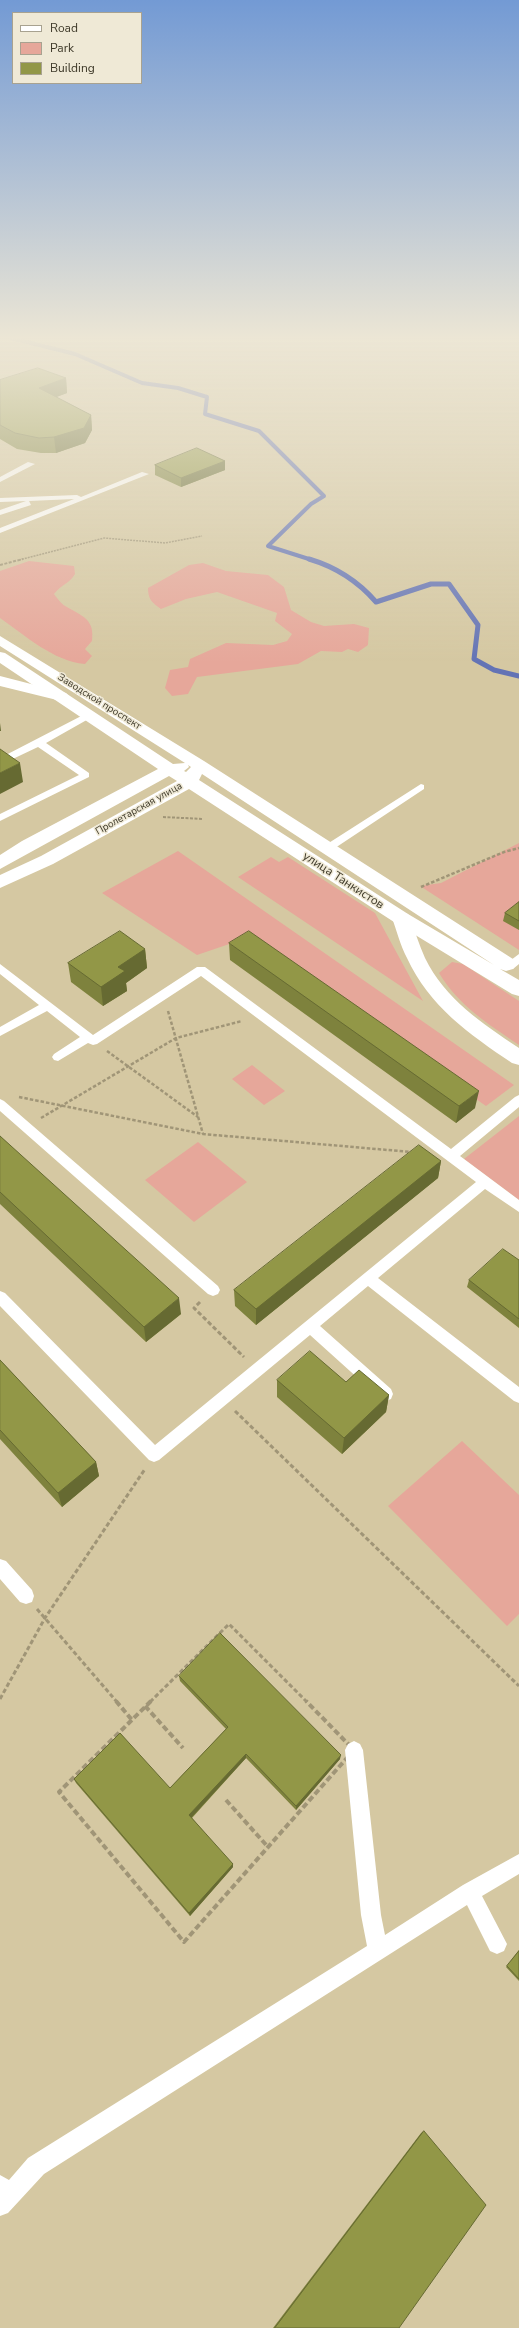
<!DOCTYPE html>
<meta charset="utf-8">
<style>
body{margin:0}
#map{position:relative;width:519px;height:2328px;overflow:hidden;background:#d5c8a2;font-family:"Nunito Sans",sans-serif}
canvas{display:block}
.legend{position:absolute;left:12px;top:12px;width:130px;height:72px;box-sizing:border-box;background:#efe9d6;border:1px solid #a8a290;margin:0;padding:5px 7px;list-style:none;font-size:12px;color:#3d3828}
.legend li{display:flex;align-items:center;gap:8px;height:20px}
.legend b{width:20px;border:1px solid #a8a290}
</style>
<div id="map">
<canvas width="519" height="2328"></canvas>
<ul class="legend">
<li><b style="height:5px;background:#fff"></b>Road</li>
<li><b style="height:11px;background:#e6a79a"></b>Park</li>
<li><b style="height:11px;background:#929747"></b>Building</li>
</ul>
</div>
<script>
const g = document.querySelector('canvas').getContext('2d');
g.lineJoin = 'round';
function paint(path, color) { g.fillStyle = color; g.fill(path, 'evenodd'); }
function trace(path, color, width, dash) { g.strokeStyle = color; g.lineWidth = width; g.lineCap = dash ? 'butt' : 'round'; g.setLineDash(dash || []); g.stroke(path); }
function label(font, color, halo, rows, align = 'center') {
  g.font = font + ' "Nunito Sans",sans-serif'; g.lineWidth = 3; g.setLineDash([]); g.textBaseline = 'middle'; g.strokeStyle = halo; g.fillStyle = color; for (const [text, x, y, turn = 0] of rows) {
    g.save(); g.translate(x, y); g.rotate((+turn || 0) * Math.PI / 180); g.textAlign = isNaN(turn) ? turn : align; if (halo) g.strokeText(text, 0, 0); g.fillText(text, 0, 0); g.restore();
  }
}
const green = new Path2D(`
 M29 561 74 566 75 574C70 583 61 585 54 594 57 598 62 605 67 607 83 616 95 620 92 641L85 649 92 656 85 664C53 661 26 636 0 618V571Z
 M203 563 226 571 268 575 284 587 291 610 311 622 324 626 354 624 369 628 368 645 358 652 348 649 342 652 321 651 298 664 197 677 188 694 172 696 165 688 170 670 188 667 190 659 226 643 273 645 287 641 292 634 275 621 277 613 217 592 186 599 161 609C152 603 148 599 148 588L189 565Z
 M519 843V950L420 886 441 883Z
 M178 851 514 1085 486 1106 244 939 197 955 102 893Z
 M271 857 279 862 288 857 375 913 423 1001 238 877Z
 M452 962 463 964 519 1001V1045C487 1023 460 1007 439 973Z
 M252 1065 285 1091 264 1105 232 1079Z
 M519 1116V1200L464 1159Z
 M198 1142 247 1182 194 1222 145 1180Z
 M462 1441 519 1495V1614L507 1626 388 1506Z`);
const streamFar1 = new Path2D(`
 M11 338 75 354 142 383 178 388 207 397 205 414 259 431 324 496 311 504 268 546 312 560`);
const stream = new Path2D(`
 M309 559C336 567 357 580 376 602L431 584H449L478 625 474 659 494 670 519 676`);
const pathFar4 = new Path2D(`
 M19 560 104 538 165 543 202 536`);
const pathFar3 = new Path2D(`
 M0 565 23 559
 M163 817 203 819`);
const pathFar2 = new Path2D(`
 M421 887 504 852 519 848
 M168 1011 203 1134
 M107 1051 198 1117
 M19 1097 203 1134 411 1152
 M41 1118 176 1038 242 1021`);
const pathFar1 = new Path2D(`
 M200 1302 194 1308 244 1357
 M235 1411 519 1686
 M37 1609 117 1702
 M0 1699 45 1618 145 1469
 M150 1702 229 1624 307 1702`);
const path = new Path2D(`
 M116 1701 132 1720
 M151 1701 59 1792 184 1942 354 1750 306 1701
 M145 1706 183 1748
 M226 1800 268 1847`);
const service = new Path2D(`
 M28 462 35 464 0 482V477Z
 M142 472 149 474 0 533V528L74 499 29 501 31 505 0 515V510L26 501 0 502V498L77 495 81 497Z
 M89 712 92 713V717L46 743 89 773V777L0 821V814L79 775 38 747 0 765V758Z
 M421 784 424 785V789L332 850H324V846Z
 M519 954V964L513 969H505L503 966Z
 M0 964 93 1035 197 967H205L451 1149 515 1097 519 1095V1107L460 1156 519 1200V1212L485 1189 378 1278 519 1387V1403L514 1401 368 1286 320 1326 391 1389 393 1394 391 1399 386 1401 381 1399 310 1335 159 1460 154 1462 149 1460 0 1306V1291L5 1293 155 1445 476 1182 201 976 97 1044 93 1045 88 1043 58 1061 54 1060 52 1057 54 1054 80 1037 47 1011 0 1036V1027L39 1005 0 974Z
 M0 1099 4 1101 218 1286 220 1290 218 1294 213 1296 208 1294 0 1111Z
 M0 1559 6 1561 32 1590 34 1596 32 1602 26 1604 20 1602 0 1579Z
 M354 1741 360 1744 363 1750 381 1915 385 1935 463 1885 519 1854V1874L482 1896 507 1944 504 1951 497 1954 490 1951 467 1905 44 2174 8 2213 0 2216V2175L9 2180 28 2158 367 1946 361 1915 345 1750 348 1744Z`);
const minor = new Path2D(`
 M0 676 66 693 69 696 66 699 61 701 0 686Z
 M401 912 408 914 410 918C415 931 419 945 425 958 445 999 483 1024 519 1048V1065L512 1063C469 1034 429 1006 407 958 400 945 397 931 392 918L394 914Z`);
const secondary = new Path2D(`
 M0 636 204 761 513 959 516 964 513 969 506 971 500 969 519 980V996L512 994 394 922 189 789 53 864 0 888V875L41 856 177 781 169 776 0 869V855L22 841 158 769 0 663V652L5 653 173 764 185 763 0 646ZM188 765 191 767 186 772 184 771 189 767ZM202 774 494 965 408 914 199 780Z`);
const wall = new Path2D(`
 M66 378 67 393 56 397 91 415 92 430 85 443 56 453H41L17 449 0 439V380Z
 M225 461V470L181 487 155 475V465Z
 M519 902V930L503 921 505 913Z
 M229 943 475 1108 456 1123 230 960Z
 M145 949 147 968 126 983 127 991 103 1006 71 982 68 963Z
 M0 1136 181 1314 146 1342 0 1204Z
 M441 1161 438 1178 256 1325 235 1306 234 1290Z
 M519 1260V1328L467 1287 469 1280Z
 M0 1360 96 1462 99 1476 62 1507 0 1439Z
 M277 1380 346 1382 389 1395 386 1412 342 1454 277 1397Z
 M179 1676 340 1759 296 1810 246 1758 192 1818 233 1867 190 1916 76 1783 74 1779 170 1788 226 1729 180 1681Z
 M519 1950V1981L506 1967Z
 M424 2131 399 2328H273L421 2133Z`);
const shadedWall = new Path2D(`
 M66 378 67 393 41 403 39 388Z
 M91 415 92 430 85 443 56 453 54 437Z
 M225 461V470L181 487V478Z
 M0 723 1 731H0Z
 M20 763 23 782 0 794V773Z
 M145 949 147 968 126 983 127 991 103 1006 101 987 118 967Z
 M479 1091 475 1108 456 1123 459 1106Z
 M441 1161 438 1178 256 1325V1309Z
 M179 1298 181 1314 146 1342 144 1327Z
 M389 1395 386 1412 342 1454 344 1438Z
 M96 1462 99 1476 62 1507 58 1493Z
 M246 1754V1758L190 1819 189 1815Z
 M341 1755 340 1759 296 1810V1806Z
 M233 1864V1867L190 1916 189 1913Z`);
const building = new Path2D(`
 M38 368 66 378 39 388 91 415 84 428 54 437 39 438 15 433 0 425V380Z
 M197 448 225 461 181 478 155 465Z
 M0 749 20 763 0 773Z
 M519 902V921L505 913Z
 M120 931 145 949 118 967 125 971 101 987 68 963Z
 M249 931 479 1091 459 1106 229 943Z
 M0 1136 179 1298 144 1327 0 1192Z
 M419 1145 441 1161 256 1309 234 1290Z
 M503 1249 519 1260V1319L469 1280Z
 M310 1351 346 1382 359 1370 389 1395 344 1438 277 1380Z
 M0 1360 96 1462 58 1493 0 1430Z
 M220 1633 341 1755 296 1806 246 1754 189 1815 233 1864 189 1913 74 1779 120 1733 170 1788 228 1727 179 1676Z
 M519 1951V1979L507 1966Z
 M424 2131 486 2205 399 2328H275Z`);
const farStreetnames = [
 ["Заводской проспект",99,702,32],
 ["Пролетарская улица",139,809,-29]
];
const streetNames = [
 ["улица Танкистов",343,881,33]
];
paint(green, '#e6a79a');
trace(streamFar1, '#6373b5', 4);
trace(stream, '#6373b5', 5);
trace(pathFar4, '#a09577', 1.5, [2, 1]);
trace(pathFar3, '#a09577', 2, [3, 1.5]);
trace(pathFar2, '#a09577', 2.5, [3.5, 2]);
trace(pathFar1, '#a09577', 3, [4.5, 2.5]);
trace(path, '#a09577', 4, [6, 3]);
paint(service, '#fff');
paint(minor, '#fff');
paint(secondary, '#fff');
paint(wall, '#7e823d');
paint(shadedWall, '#666a32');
paint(building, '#929747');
trace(building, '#666a32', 1);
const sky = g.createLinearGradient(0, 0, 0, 663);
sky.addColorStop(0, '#739ad4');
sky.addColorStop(0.51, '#ece6d5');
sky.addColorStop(1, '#ece6d500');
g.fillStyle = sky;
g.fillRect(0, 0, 519, 663);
label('10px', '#3d3828', '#efe9d6', farStreetnames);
label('12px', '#3d3828', '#efe9d6', streetNames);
</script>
